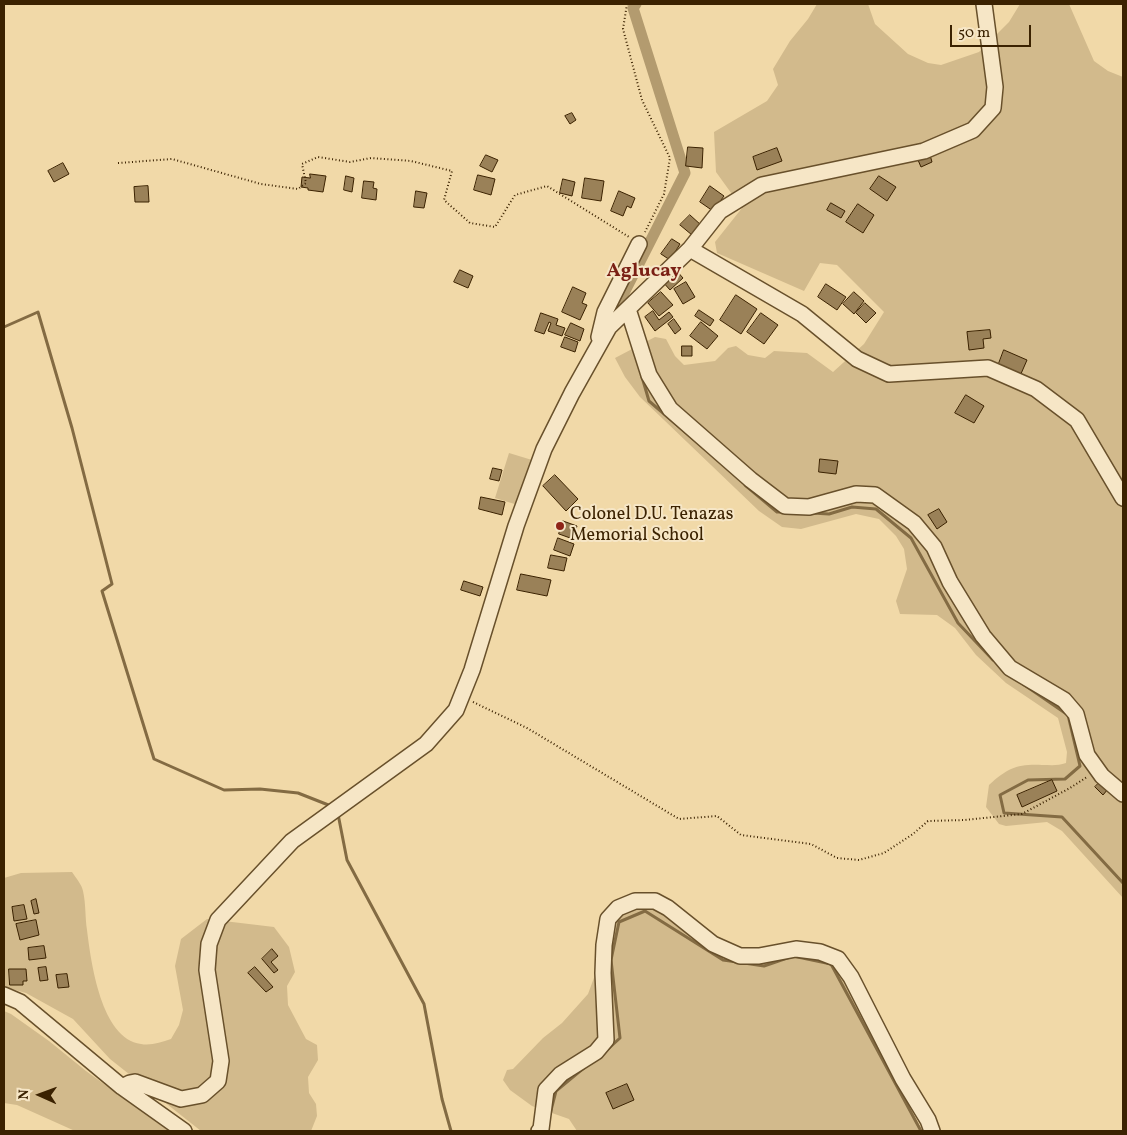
<!DOCTYPE html>
<style>
body{margin:0}
#map{position:relative;width:1127px;height:1135px;overflow:hidden;background:#f1d9a8;font-family:Vollkorn,serif}
canvas{display:block}
.frame{position:absolute;inset:0;border:5px solid #3b2201;pointer-events:none}
.north{position:absolute;left:15px;top:1070px;width:50px;height:50px;-webkit-text-stroke:4px #f6e6c6;paint-order:stroke;rotate:272deg;font-size:14px;font-weight:700;line-height:20px;text-align:center;color:#3b2201}
.north::after{content:'';display:block;margin:auto;width:18px;height:22px;background:#3b2201;clip-path:polygon(50% 0,100% 100%,50% 72%,0 100%)}
.scale{position:absolute;left:950px;top:25px;width:81px;height:22px;box-sizing:border-box;border:2px solid #3b2201;border-top:0;padding-left:6px;font-size:15px;line-height:18px;white-space:nowrap;color:#3b2201;-webkit-text-stroke:4px #f6e6c6;paint-order:stroke}
</style>
<div id="map">
<canvas width="1127" height="1135"></canvas>
<div class="frame"></div>
<div class="north">N</div>
<div class="scale">50 m</div>
</div>
<script>
const g = document.querySelector('canvas').getContext('2d');
g.lineJoin = 'round';
function paint(path, color) { g.fillStyle = color; g.fill(path, 'evenodd'); }
function trace(path, color, width, dash) { g.strokeStyle = color; g.lineWidth = width; g.lineCap = dash ? 'butt' : 'round'; g.setLineDash(dash || []); g.stroke(path); }
function label(font, color, halo, rows, align = 'center') {
  g.font = font + ' Vollkorn,serif'; g.lineWidth = 4; g.setLineDash([]); g.textBaseline = 'middle'; g.strokeStyle = halo; g.fillStyle = color; for (const [text, x, y, turn = 0] of rows) {
    g.save(); g.translate(x, y); g.rotate((+turn || 0) * Math.PI / 180); g.textAlign = isNaN(turn) ? turn : align; if (halo) g.strokeText(text, 0, 0); g.fillText(text, 0, 0); g.restore();
  }
}
const green = new Path2D(`
 M817 4H868L875 24 908 54 928 63 941 65 979 52 1009 22 1020 4H1069L1094 61 1108 71 1123 77V898L1062 831 1047 822 1006 826 999 824 986 807 989 785C1008 768 1017 764 1042 765 1051 765 1058 766 1066 763L1067 752 1058 718 1006 683 976 655 955 628 937 615 900 614 896 601 907 569 904 549 896 536 879 519 856 514 801 529 782 527 759 511 640 397 625 377 615 358 655 337 666 339 675 356 684 365 715 361 728 348 736 346 748 355 765 358 774 351 807 353 833 372 864 344 884 312 837 265 820 263 804 291 717 253 715 242 742 208 716 172 714 132 767 101 778 85 773 69 790 41 808 19Z
 M509 453 532 460 518 505 495 498Z
 M72 872C76 878 82 885 83 891 86 904 85 917 87 930 91 962 101 1039 141 1044 151 1046 161 1042 171 1039L179 1025 183 1010 175 966 181 939 207 919 274 927 289 947 295 972 287 986 288 1005 306 1039 317 1045 318 1060 308 1077 309 1093 316 1104 317 1116 311 1131H201L110 1059 73 1019 26 993 4 987V878L21 873Z
 M636 906 657 907 724 955H816L828 959 845 976 921 1131H577L569 1119 532 1106 510 1090 503 1080 507 1070 513 1069 543 1038 562 1023 588 994 616 918 624 911Z
 M4 1011 11 1014 49 1041 86 1071 169 1131H75L17 1105 4 1103Z`);
const stream = new Path2D(`
 M4 327 38 312 72 428 112 584 102 591 154 759 224 790 260 789 298 793 331 806
 M642 377 649 401 705 449
 M745 485 777 512H786
 M812 513 829 514 852 507 876 509 911 538 958 623 993 660
 M1023 684 1068 715 1080 766 1065 779 1028 780 1000 795 1004 813 1062 817 1123 883
 M338 814 347 860 424 1004 442 1099 451 1131
 M744 963 764 966 793 956 831 964 921 1131
 M608 1049 620 1038 611 960 619 922 645 911 723 960 737 962
 M550 1114 556 1091 585 1067`);
const canal = new Path2D(`
 M622 305V297L685 173 633 8 636 4`);
const building = new Path2D(`
 M572 113 576 120 570 124 565 116Z
 M688 147 703 148 702 168 686 166Z
 M777 148 782 161 757 170 753 157Z
 M486 155 498 160 492 172 480 166Z
 M930 155 932 162 921 167 918 160Z
 M63 163 69 174 54 182 48 171Z
 M310 174 326 176 323 192 308 190V188L301 187 302 177 310 178Z
 M478 175 495 179 491 195 474 190Z
 M346 176 354 178 352 192 344 190Z
 M879 176 896 187 887 201 870 189Z
 M585 178 604 181 601 201 582 198Z
 M563 179 575 182 572 196 560 193Z
 M364 181 374 182 373 188 377 189 376 200 362 198Z
 M148 186 149 202H135L134 187Z
 M710 186 724 196 713 211 700 202Z
 M416 191 427 193 424 208 414 207Z
 M619 191 635 198 631 208 627 206 623 216 611 211Z
 M831 203 845 211 841 218 827 210Z
 M858 204 874 215 863 233 846 222Z
 M690 215 701 225 692 235 680 225Z
 M672 239 680 244 670 260 661 254Z
 M675 269 683 278 670 290 662 281Z
 M460 270 473 276 468 288 454 282Z
 M686 282 695 297 683 304 674 289Z
 M826 284 846 297 837 310 818 297Z
 M573 287 586 293 582 303 587 305 580 320 562 312Z
 M661 292 673 305 659 316 648 303Z
 M854 292 864 301 854 314 843 304Z
 M736 295 757 309 741 334 720 320Z
 M865 303 876 313 866 323 856 313Z
 M699 310 714 320 710 326 695 316Z
 M653 311 659 320 669 312 673 317 655 331 645 317Z
 M541 313 558 319 556 325 565 328 562 336 548 331 551 323 549 322 544 334 535 331Z
 M761 313 778 325 764 344 747 332Z
 M674 319 681 329 675 334 668 324Z
 M701 322 718 336 707 349 690 336Z
 M571 323 584 329 580 341 565 335Z
 M990 330 991 338 983 339 984 348 969 350 967 332Z
 M565 337 578 342 575 352 561 347Z
 M682 346H692V356H682Z
 M1004 350 1027 360 1020 376 998 366Z
 M966 395 984 406 974 423 955 413Z
 M820 459 838 461 836 474 819 472Z
 M493 468 502 470 499 481 490 479Z
 M555 475 578 499 566 511 543 486Z
 M481 497 505 502 502 515 479 509Z
 M939 509 947 522 937 529 928 515Z
 M563 521 577 526 573 539 559 534Z
 M558 538 574 544 570 556 554 550Z
 M551 555 567 558 564 571 548 568Z
 M521 574 551 580 547 596 517 590Z
 M464 581 483 587 480 596 461 590Z
 M1052 780 1057 791 1022 807 1017 795Z
 M1101 781 1108 789 1103 795 1095 787Z
 M36 899 39 913 34 914 31 901Z
 M24 905 27 919 14 921 12 907Z
 M36 920 39 935 20 940 16 924Z
 M44 946 46 958 29 960 28 948Z
 M272 949 278 956 271 962 278 970 274 973 262 959Z
 M46 967 48 980 40 981 38 968Z
 M255 967 273 987 266 992 248 973Z
 M9 969H26L27 981H23V985H10Z
 M67 974 69 987 58 988 56 975Z
 M627 1084 634 1100 613 1109 606 1093Z`);
const path = new Path2D(`
 M627 4 623 29 642 100 670 158 664 194 645 232
 M118 163 172 159 261 184 298 189 306 183 302 164 318 157 350 162 371 158 411 161 452 171 444 200 470 223 495 227 515 195 547 186 629 237
 M473 702 527 728 679 819 717 816 741 835 811 844 837 858 859 860 884 853 913 834 928 821 965 820 1022 814 1070 788 1087 777`);
const minor = new Path2D(`
 M690 249 802 314 857 359 889 374 988 368 1036 389 1077 420 1123 498
 M628 309 649 375 670 409 751 480 785 506 809 507 856 494 875 495 914 523 934 547 950 582 983 636 1010 668 1064 700 1076 714 1087 755 1102 776 1123 794
 M599 337 605 312 639 244
 M4 995 20 1002 122 1087 184 1131
 M122 1087 130 1083 135 1082 181 1099 202 1095 218 1081 221 1061 207 970 209 944 218 920 292 841 426 744 456 710 472 670 516 526 544 449 572 393 609 327 690 249 720 211 762 185 924 151 973 130 993 108 995 87 984 4
 M539 1131 541 1129 546 1090 561 1074 596 1052 606 1040 603 973 604 945 608 919 618 908 635 901H655L668 908 713 944 740 956H759L796 949 820 952 838 959 851 977 903 1079 928 1120 932 1131`);
const markers = [
 [560,526,5,"#8f2418"]
];
const poiNames = [
 ["Colonel D.U. Tenazas",570,516],
 ["Memorial School",570,537]
];
const quarterNames = [
 ["Aglucay",644,272]
];
paint(green, '#d2ba8c');
trace(stream, '#836b43', 3);
trace(canal, '#b39b6f', 11);
paint(building, '#9a8158');
trace(building, '#3b2201', 1);
trace(minor, '#68502b', 18);
trace(path, '#3b2201', 2, [1, 2.5]);
trace(minor, '#f6e6c6', 15);
for (const [x, y, r, color] of markers) { const dot = new Path2D(); dot.arc(x, y, r, 0, 2 * Math.PI); g.fillStyle = color; g.fill(dot); trace(dot, '#f6e6c6', 2); }
label('18px', '#3b2201', '#f6e6c6', poiNames, 'left');
label('bold 20px', '#7a1f14', '#f6e6c6', quarterNames);
</script>
